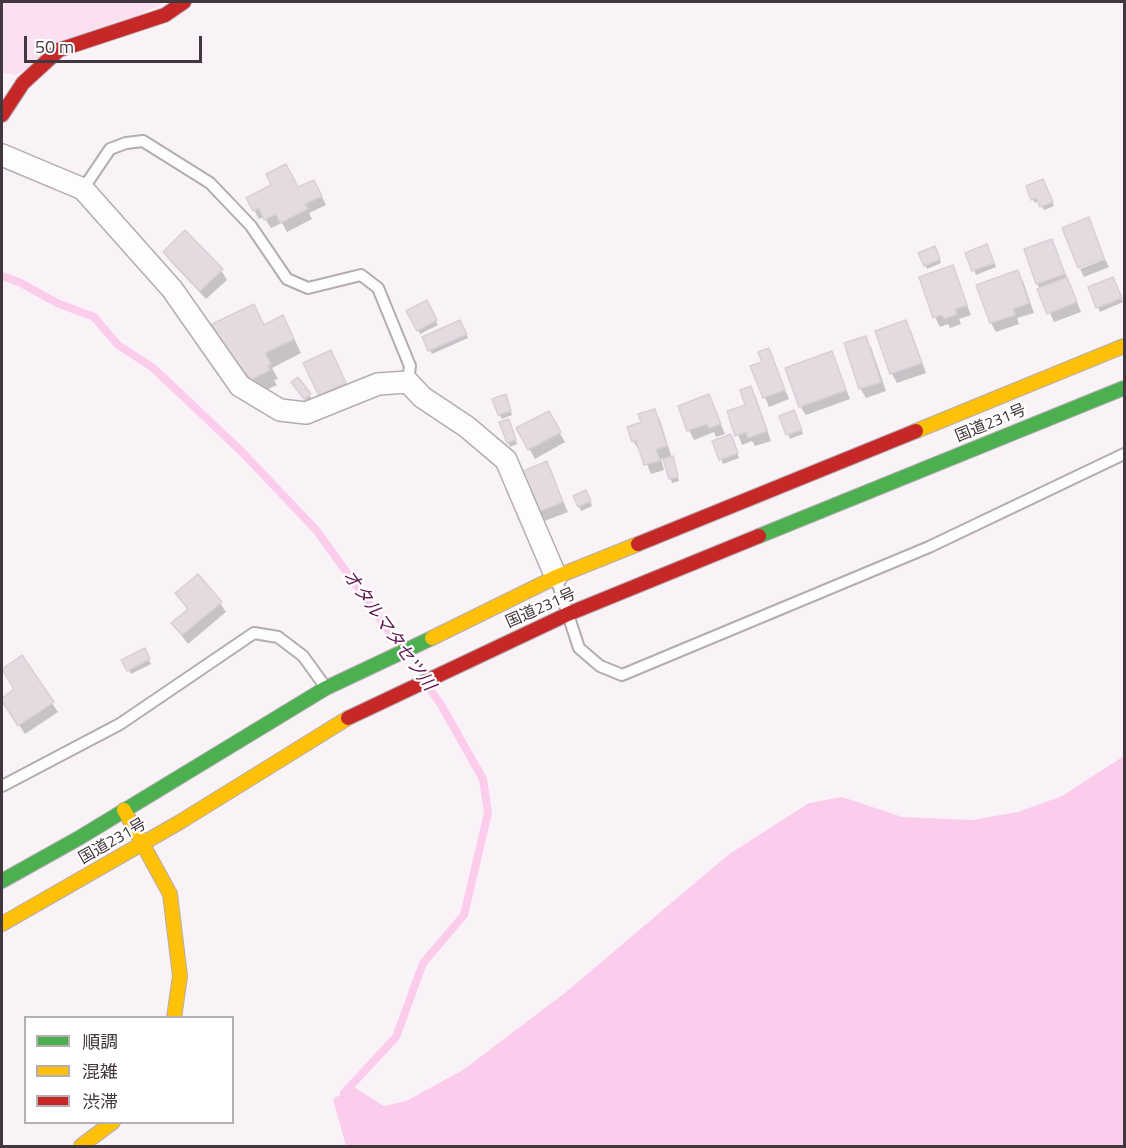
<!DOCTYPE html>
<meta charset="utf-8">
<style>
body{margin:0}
#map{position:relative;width:1126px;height:1148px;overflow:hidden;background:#f9f3f7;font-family:"Titillium Web","Noto Sans JP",sans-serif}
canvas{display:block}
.frame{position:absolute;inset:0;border:3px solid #42373e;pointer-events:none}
.legend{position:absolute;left:24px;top:1016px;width:210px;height:108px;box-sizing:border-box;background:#fff;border:2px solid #b3afb2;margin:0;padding:8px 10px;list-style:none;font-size:18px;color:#42373e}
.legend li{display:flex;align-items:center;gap:12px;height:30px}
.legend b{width:30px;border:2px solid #b3afb2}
.scale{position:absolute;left:24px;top:36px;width:178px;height:27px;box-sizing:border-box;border:3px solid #42373e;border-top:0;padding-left:8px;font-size:18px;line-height:21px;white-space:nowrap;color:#42373e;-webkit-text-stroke:4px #fff;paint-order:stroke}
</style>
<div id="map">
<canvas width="1126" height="1148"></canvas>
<div class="frame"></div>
<ul class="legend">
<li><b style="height:8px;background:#4caf50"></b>順調</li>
<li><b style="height:8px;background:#ffc107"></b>混雑</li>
<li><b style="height:8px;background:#c62828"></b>渋滞</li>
</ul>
<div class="scale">50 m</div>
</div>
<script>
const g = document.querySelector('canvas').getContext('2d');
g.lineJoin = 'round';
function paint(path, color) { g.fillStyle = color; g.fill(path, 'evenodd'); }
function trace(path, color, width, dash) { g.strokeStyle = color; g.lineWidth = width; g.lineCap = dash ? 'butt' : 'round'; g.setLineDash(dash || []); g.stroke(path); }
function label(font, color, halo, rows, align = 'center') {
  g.font = font + ' "Titillium Web","Noto Sans JP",sans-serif'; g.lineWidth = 4.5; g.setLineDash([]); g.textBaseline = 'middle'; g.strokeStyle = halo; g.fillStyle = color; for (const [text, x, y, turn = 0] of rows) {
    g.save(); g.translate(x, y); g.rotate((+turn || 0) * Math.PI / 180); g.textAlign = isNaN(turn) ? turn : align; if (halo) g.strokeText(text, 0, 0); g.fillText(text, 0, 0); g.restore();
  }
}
const green = new Path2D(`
 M2 2H166L15 75 2 73Z`);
const water = new Path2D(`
 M1124 756V1146H346L333 1099 354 1087 384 1106 406 1101 463 1070 566 992 728 855 809 803 842 797 902 817 972 820 1018 812 1062 796Z`);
const shadow = new Path2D(`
 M1045 185 1054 206 1044 210 1039 201 1035 203 1033 199Z
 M273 186 319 191 326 205 309 213 312 219 287 232 282 223 271 228 264 217 259 219 254 210Z
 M1052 241 1081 312 1054 322 1037 283Z
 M989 250 996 267 976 275 967 254Z
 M165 252 221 270 227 280 206 299 170 261Z
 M937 252 941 263 927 269 925 265Z
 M1105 259 1109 267 1084 277 1080 269Z
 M952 266 971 315 959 319 961 324 950 328 948 324 940 327 935 317Z
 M1017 272 1023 281 1034 313 1017 318 1019 324 996 332 991 323 978 286Z
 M1115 283 1123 302 1100 312 1090 288Z
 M426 302 438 325 420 334 408 312Z
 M906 321 911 331 926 373 897 383 892 374 877 332Z
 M460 322 468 338 432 354 424 338Z
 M264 326 291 332 301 353 272 368 278 379 274 380 277 385 260 393 240 376Z
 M865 338 871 347 886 391 866 398 860 388Z
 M768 350 789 399 769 407 752 367 764 363Z
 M831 353 850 399 806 415 800 406Z
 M335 361 350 393 325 405 320 395Z
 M295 386 309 395 312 399 307 402Z
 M751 388 756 397 771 441 755 446 752 441 742 445 729 412 747 406Z
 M709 396 725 434 716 437 714 432 694 440 689 430Z
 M507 400 512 415 502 419 499 414Z
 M654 411 660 420 679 481 672 483 665 458 661 459 664 470 651 474 641 450H639L633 441 643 423Z
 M548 413 565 442 535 459 518 429Z
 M796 416 803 434 790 439 780 417Z
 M510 424 517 444 510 447 508 442Z
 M732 440 739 458 723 464 714 442Z
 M546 463 568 512 542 522 537 513Z
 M588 496 592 506 581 511 575 497Z
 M177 594 220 603 226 612 188 644 173 624 189 611Z
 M144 650 151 664 131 674 123 660Z
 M21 657 58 712 25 734 2 699 15 690 2 670Z`);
const stream = new Path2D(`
 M2 276 19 282 57 303 94 317 118 345 152 367 185 398 242 452 317 531 398 644
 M344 1093 396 1037 423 963 464 915 488 813 483 779 440 703 429 688`);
const building = new Path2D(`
 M286 164 298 187 314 180 322 196 305 204 308 209 280 223 276 214 264 220 259 208 253 211 246 198 271 185 266 174Z
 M1043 179 1053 202 1040 207 1036 198 1031 200 1026 186Z
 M1089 217 1104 258 1078 268 1062 228Z
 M185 230 223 269 200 291 163 252Z
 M1052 239 1065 274 1036 284 1024 249Z
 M987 244 994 263 972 271 965 253Z
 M935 246 940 259 924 266 918 253Z
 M953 265 967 305 955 309 957 314 944 319 942 315 933 318 919 277Z
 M1018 270 1029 303 1013 309 1015 315 990 323 976 285Z
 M1067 277 1077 302 1047 314 1037 289Z
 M1113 277 1122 298 1096 308 1088 287Z
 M427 300 437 320 417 331 406 311Z
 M254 304 264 325 283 315 294 339 265 353 271 364 267 366 270 370 250 380 247 373 239 377 212 324Z
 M460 320 467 334 428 351 422 337Z
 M906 320 922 363 890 374 875 331Z
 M866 336 881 382 859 389 844 343Z
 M769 348 785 390 763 398 750 366 762 362 758 352Z
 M331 350 346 383 319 396 303 363Z
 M832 351 846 390 799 407 785 368Z
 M298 377 311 394 304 399 291 382Z
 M751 386 767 431 748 438 746 432 735 436 727 411 745 405 740 390Z
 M506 394 511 411 498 415 492 399Z
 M709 394 721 424 709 428 707 424 687 431 678 406Z
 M655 409 667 446 656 449 660 461 644 465 636 440 632 442 627 427 641 422 638 414Z
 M794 410 802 430 786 435 779 416Z
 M549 411 561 432 528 450 516 428Z
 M509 419 516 440 507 443 499 422Z
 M731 434 738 453 719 460 712 441Z
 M673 456 678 477 669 479 663 459Z
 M547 461 563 502 535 513 519 473Z
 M586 490 591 501 578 507 573 496Z
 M198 574 222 602 182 635 171 623 188 609 175 593Z
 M145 648 150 659 127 671 121 660Z
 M22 655 54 702 18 726 2 701V698L14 689 2 669Z`);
const lane = new Path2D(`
 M83 189 110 149 126 143 143 141 210 183 251 226 287 279 308 288 361 275 378 288 410 366 408 382
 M557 581 579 648 600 666 622 675 929 547 1124 454
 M2 786 120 724 254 633 278 637 303 656 324 685`);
const street = new Path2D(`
 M2 155 83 189 172 289 240 386 280 410 306 413 378 384 408 382 422 397 467 427 506 460 556 577`);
const fast = new Path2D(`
 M759 536 1124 388
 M2 881 79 838 326 688 432 638`);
const slow = new Path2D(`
 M916 431 1124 346
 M432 638 556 577 638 544
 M124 810 170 894 180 976 174 1018
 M2 924 180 822 348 718
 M81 1146 113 1122`);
const jam = new Path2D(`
 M2 115 23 83 59 50 165 15 184 2
 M638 544 916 431
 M348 718 568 614 759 536`);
const streetNames = [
 ["国道231号",991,424,-22],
 ["国道231号",541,609,-24],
 ["国道231号",113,842,-30]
];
const waterNames = [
 ["オタルマタセツ川",388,631,54]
];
paint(green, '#fae0f1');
paint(water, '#fbccec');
paint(shadow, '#0003');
trace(stream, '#fbccec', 8);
paint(building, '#e3dbe0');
trace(building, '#d8d0d5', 1.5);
trace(lane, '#b3acb1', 14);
trace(street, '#b3acb1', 24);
trace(fast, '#b3acb1', 16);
trace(slow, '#b3acb1', 16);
trace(jam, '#b3acb1', 16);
trace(lane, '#fefdfe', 10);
trace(street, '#fefdfe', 21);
trace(fast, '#4caf50', 14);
trace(slow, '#ffc107', 14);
trace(jam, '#c62828', 14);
label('16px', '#42373e', '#fff', streetNames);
label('italic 18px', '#631a52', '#fff', waterNames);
</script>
